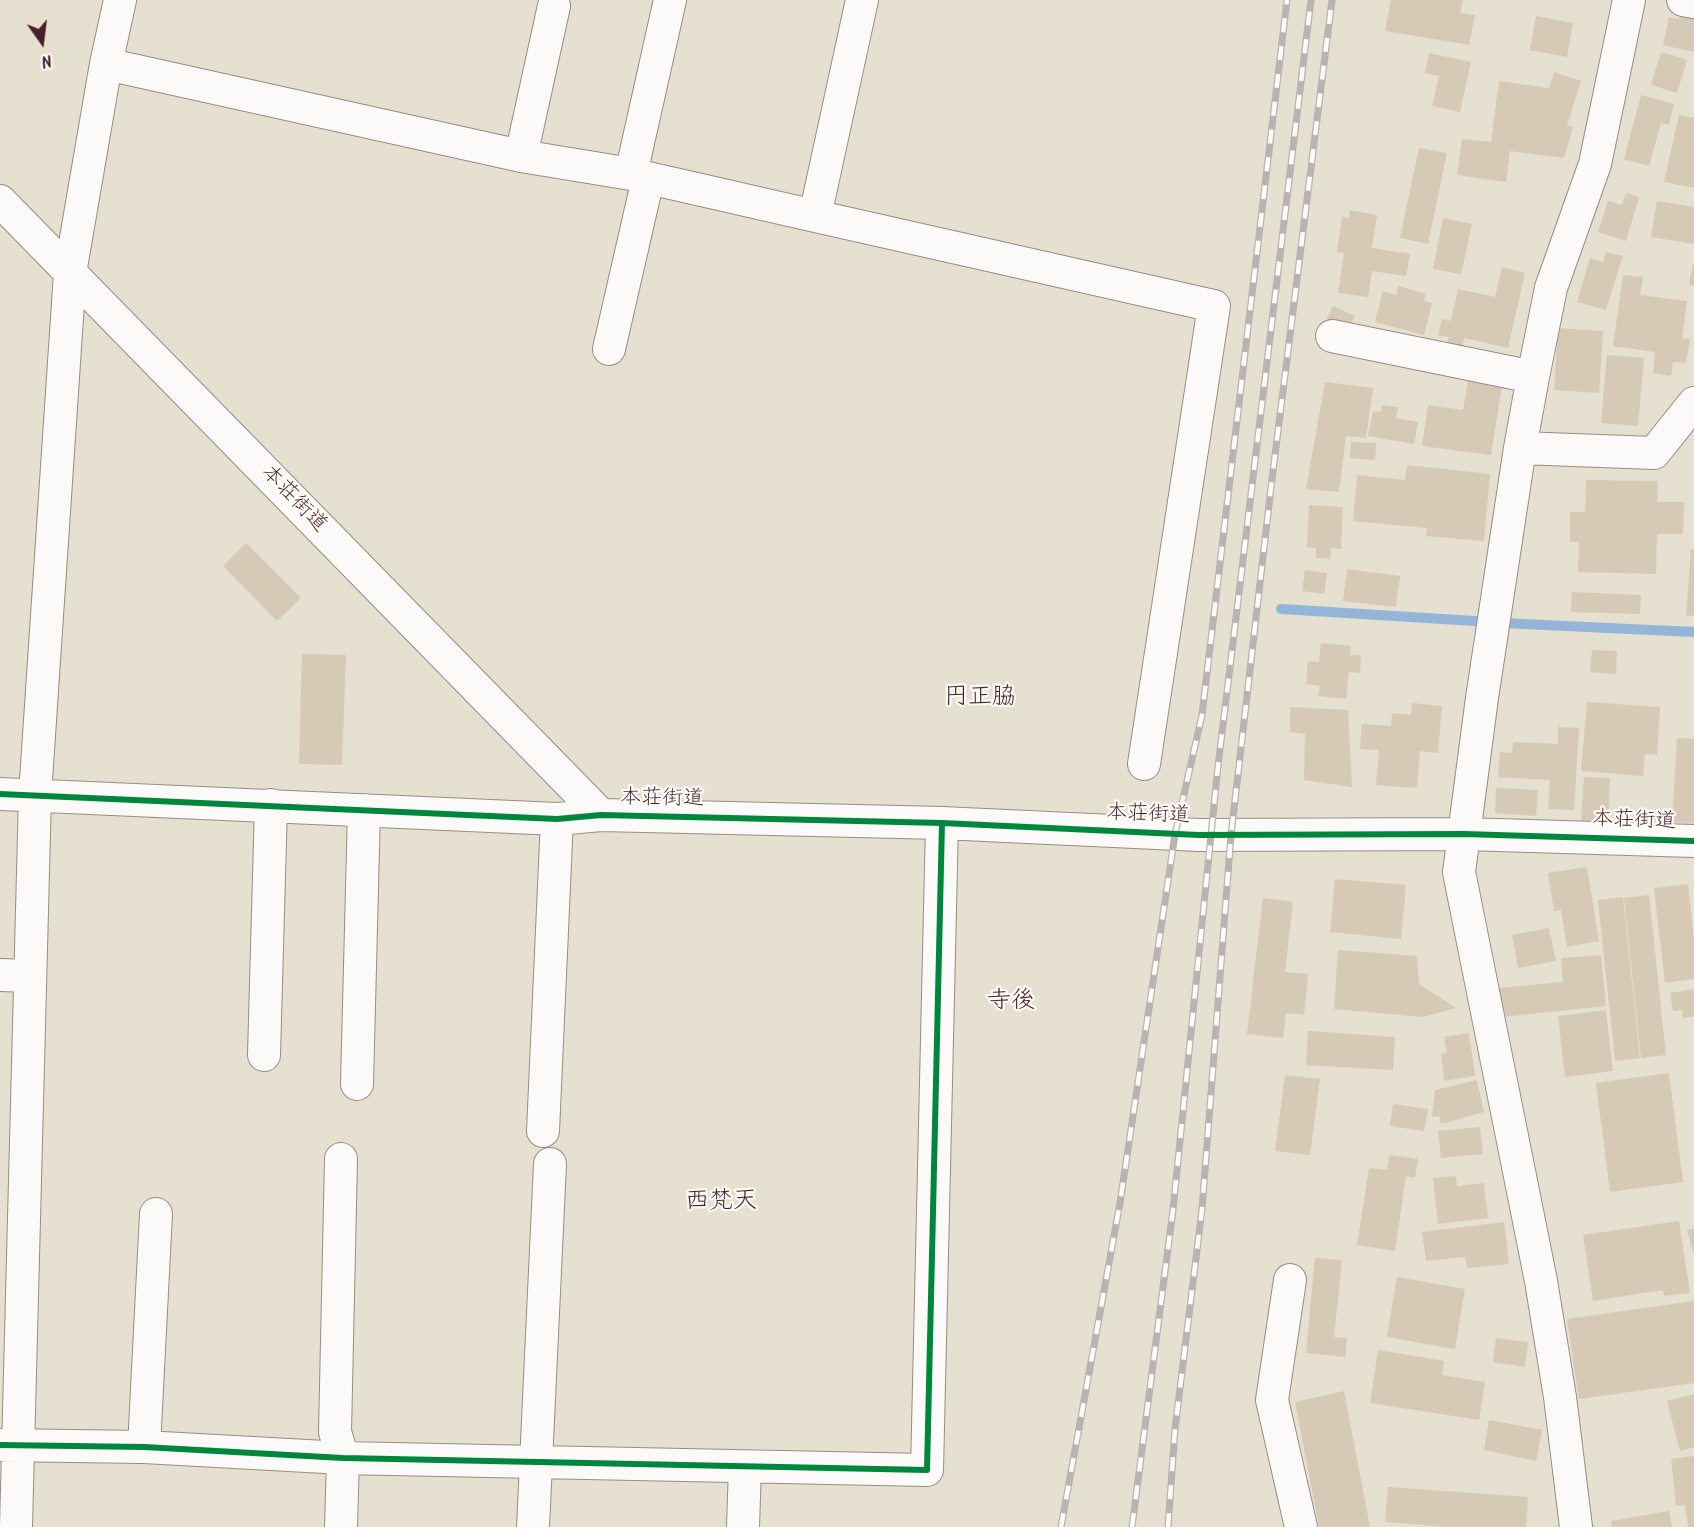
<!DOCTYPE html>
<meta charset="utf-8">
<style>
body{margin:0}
#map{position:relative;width:1694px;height:1527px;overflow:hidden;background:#e5e0cf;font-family:Kalam,sans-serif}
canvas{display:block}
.north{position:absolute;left:12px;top:12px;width:60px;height:60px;-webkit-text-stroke:4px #fdfcf7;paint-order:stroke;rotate:166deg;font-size:16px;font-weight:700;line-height:24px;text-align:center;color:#4a1f2b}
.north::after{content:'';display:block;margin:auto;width:21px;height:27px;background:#4a1f2b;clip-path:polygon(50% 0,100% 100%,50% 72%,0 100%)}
</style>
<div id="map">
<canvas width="1694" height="1527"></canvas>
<div class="north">N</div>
</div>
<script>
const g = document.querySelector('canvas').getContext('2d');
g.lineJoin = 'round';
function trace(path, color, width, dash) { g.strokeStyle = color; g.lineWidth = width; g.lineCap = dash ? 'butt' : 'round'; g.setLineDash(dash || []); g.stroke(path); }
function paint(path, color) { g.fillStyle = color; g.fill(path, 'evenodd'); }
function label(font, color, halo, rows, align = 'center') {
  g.font = font + ' Kalam,"Klee One",sans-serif'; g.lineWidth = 4.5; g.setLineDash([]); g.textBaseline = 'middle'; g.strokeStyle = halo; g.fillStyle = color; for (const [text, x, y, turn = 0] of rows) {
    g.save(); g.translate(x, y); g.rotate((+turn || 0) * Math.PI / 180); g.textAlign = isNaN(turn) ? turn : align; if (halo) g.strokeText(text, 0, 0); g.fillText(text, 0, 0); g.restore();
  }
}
const stream = new Path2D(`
 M1281 609 1523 624 1694 632`);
const building = new Path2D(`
 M1391 0H1463L1460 13 1475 15 1469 45 1385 31Z
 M1680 11 1694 14V52L1663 45 1669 17 1679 19Z
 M1536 16 1573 23 1567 57 1530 50Z
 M1661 52 1687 60 1677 93 1651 85Z
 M1429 53 1471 62 1460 112 1432 106 1439 76 1425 73Z
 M1554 72 1581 81 1567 125 1573 127 1564 158 1510 151 1506 182 1457 175 1462 139 1491 142 1499 81 1549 88Z
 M1641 95 1674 104 1669 125 1661 123 1649 166 1624 159Z
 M1679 115 1694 118V188L1664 182Z
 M1419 148 1447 153 1428 244 1400 238Z
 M1626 193 1639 197 1626 241 1598 232 1608 201 1622 205Z
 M1657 201 1694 207V244L1651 237Z
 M1350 210 1377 215 1372 248 1410 254 1406 276 1372 271 1368 297 1338 293 1344 253 1337 252 1342 217 1349 218Z
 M1443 218 1472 224 1461 274 1433 269Z
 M1606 252 1623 256 1606 310 1577 302 1590 258 1603 262Z
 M1693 264H1694V285H1689Z
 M1502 267 1525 273 1508 348 1464 338 1462 350 1446 346 1449 337 1438 335 1442 319 1451 321 1458 289 1495 297Z
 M1623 275 1643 277 1640 295 1687 301 1682 338 1690 339 1686 363 1673 362 1671 376 1653 373 1655 352 1613 346Z
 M1398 286 1426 294 1424 301 1432 303 1424 335 1375 322 1383 291 1396 295Z
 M1333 306 1355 316 1349 329 1327 319Z
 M1558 328 1603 331 1599 393 1554 390Z
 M1607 355 1644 358 1638 426 1601 423Z
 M1468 381 1502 386 1491 455 1422 446 1428 405 1463 410Z
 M1325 382 1373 388 1366 438 1346 436 1339 492 1306 489Z
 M1382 405 1398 407 1396 418 1418 422 1414 444 1368 436 1373 411 1381 412Z
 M1351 442 1376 443 1375 460 1350 458Z
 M1407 465 1490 474 1484 541 1426 536 1427 528 1353 521 1357 475 1405 480Z
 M1586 480 1658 481 1657 502H1684L1683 534H1657L1656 574 1578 572 1579 542H1570V512H1585Z
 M1309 505 1343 507 1341 549 1331 548 1330 559 1316 558V548L1307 547Z
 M246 543 301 598 277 621 223 566Z
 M1691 549 1694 550V616L1686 615Z
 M1347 569 1400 576 1396 607 1343 601Z
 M1305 570 1327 573 1324 594 1302 591Z
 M1572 592 1641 595 1640 614 1571 612Z
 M1321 643 1351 646 1350 655H1361L1360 673 1349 672 1346 699 1318 696 1320 686 1306 684 1308 661 1319 662Z
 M1592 650 1617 651 1616 674 1590 672Z
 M302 654 346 655 342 765 299 764Z
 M1587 702 1660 707 1657 755 1645 754 1643 776 1581 771Z
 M1412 703 1442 706 1438 753 1420 751 1417 788 1376 785 1379 750 1360 749 1362 724 1391 726 1392 713 1411 715Z
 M1290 707 1348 710 1352 787 1304 780 1305 734 1290 732Z
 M1558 727 1579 728 1574 810 1548 809 1550 780 1498 777 1500 752 1512 753 1513 742 1558 744Z
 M1677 738 1694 739V823L1672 822Z
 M1584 777 1610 778 1608 822 1581 821Z
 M1496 788 1538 790 1536 816 1495 813Z
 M1587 867 1599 941 1567 947 1561 910 1554 911 1548 873Z
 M1335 879 1406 885 1401 939 1330 932Z
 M1688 884 1694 940V979L1665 983 1654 888Z
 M1649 895 1666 1055 1641 1058 1624 898Z
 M1623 897 1640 1058 1615 1061 1598 900Z
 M1263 898 1293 902 1285 972 1308 974 1304 1015 1286 1013 1283 1038 1247 1034Z
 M1549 928 1556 961 1518 968 1512 935Z
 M1338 950 1417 956 1419 984 1456 1008 1423 1017 1334 1009Z
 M1601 955 1606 1006 1502 1017 1499 988 1563 982 1561 958Z
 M1694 989V1016L1683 1018 1682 1010 1673 1011 1670 993Z
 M1606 1010 1613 1071 1565 1077 1558 1016Z
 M1308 1031 1395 1037 1393 1070 1306 1065Z
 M1469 1033 1475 1076 1444 1081 1441 1054 1447 1053 1444 1037Z
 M1669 1073 1683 1182 1610 1192 1596 1083Z
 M1285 1075 1320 1079 1310 1155 1275 1151Z
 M1477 1080 1484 1112 1441 1124 1439 1116 1432 1117 1435 1090Z
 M1393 1104 1428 1109 1424 1131 1390 1126Z
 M1480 1127 1483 1154 1441 1158 1438 1131Z
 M1389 1155 1418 1159 1415 1178 1406 1176 1395 1251 1357 1245 1369 1168 1387 1170Z
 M1456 1176 1457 1186 1484 1183 1488 1218 1438 1224 1433 1178Z
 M1679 1221 1690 1293 1664 1296 1663 1290 1593 1301 1583 1235Z
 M1504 1222 1509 1264 1467 1268 1465 1257 1426 1261 1422 1232Z
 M1694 1228V1252H1693L1687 1230Z
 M1315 1258 1342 1260 1334 1337 1347 1338 1345 1357 1306 1353Z
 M1397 1277 1465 1289 1455 1349 1387 1337Z
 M1694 1301V1383L1579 1399 1567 1319Z
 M1496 1338 1528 1342 1525 1367 1493 1362Z
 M1378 1350 1444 1361 1442 1375 1485 1382 1479 1420 1370 1403Z
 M1344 1391 1370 1527H1319L1295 1402Z
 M1694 1394V1447L1680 1451 1667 1401Z
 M1489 1420 1542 1430 1536 1461 1484 1450Z
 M1694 1456V1527H1688L1685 1505 1676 1506 1671 1459Z
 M1388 1487 1528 1497 1526 1527H1449L1385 1522Z
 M1669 1511 1672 1527H1612L1611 1521Z`);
const minor = new Path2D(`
 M1683 0 1694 2
 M106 64 521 156 631 174 815 216 862 0
 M521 156 554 6
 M631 174 670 0
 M0 201 601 815
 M815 216 1214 306 1144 764
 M1332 336 1533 377
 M609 349 648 179
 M1520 448 1654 453 1694 403
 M0 794 557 819 601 815 942 823 1199 835 1464 834 1694 841
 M0 975 30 976
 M264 1055 271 805
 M357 1084 364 810
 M543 1131 557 819
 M1290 1280 1272 1400 1301 1527
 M0 1445 144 1447 343 1458 927 1470 942 823
 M144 1447 156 1214
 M16 1527 35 795 70 273 106 64 120 0
 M341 1527 343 1458 335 1432 341 1159
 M533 1527 550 1164
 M743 1527 745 1467
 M1576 1527 1560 1397 1541 1281 1459 872 1482 698 1520 448 1533 377 1551 288 1595 164 1629 0`);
const rail = new Path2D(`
 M1061 1527 1120 1203 1175 834 1202 715 1287 0
 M1132 1527 1173 1210 1218 766 1311 0
 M1168 1527 1175 1429 1202 1209 1231 835 1272 479 1332 0`);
const cycleway = new Path2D(`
 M0 794 557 819 601 815 942 823 1199 835 1464 834 1694 841
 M0 1445 144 1447 343 1458 927 1470 942 823`);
const streetNames = [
 ["本荘街道",293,500,46],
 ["本荘街道",662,800,1],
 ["本荘街道",1148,816,2],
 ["本荘街道",1634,822,2]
];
const quarterNames = [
 ["円正脇",980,699],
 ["寺後",1011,1003],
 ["西梵天",721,1203]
];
trace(stream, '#94b5d8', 10);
paint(building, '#d6c9b6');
trace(minor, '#968d86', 34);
trace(minor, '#fbfaf8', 32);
trace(rail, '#b9b3b2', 7);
trace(rail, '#fdfcf7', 4.5, [14]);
trace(cycleway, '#00873e', 6);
label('21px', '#4a1f2b', '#fdfcf7', streetNames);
label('24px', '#4a1f2b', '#fdfcf7', quarterNames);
</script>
